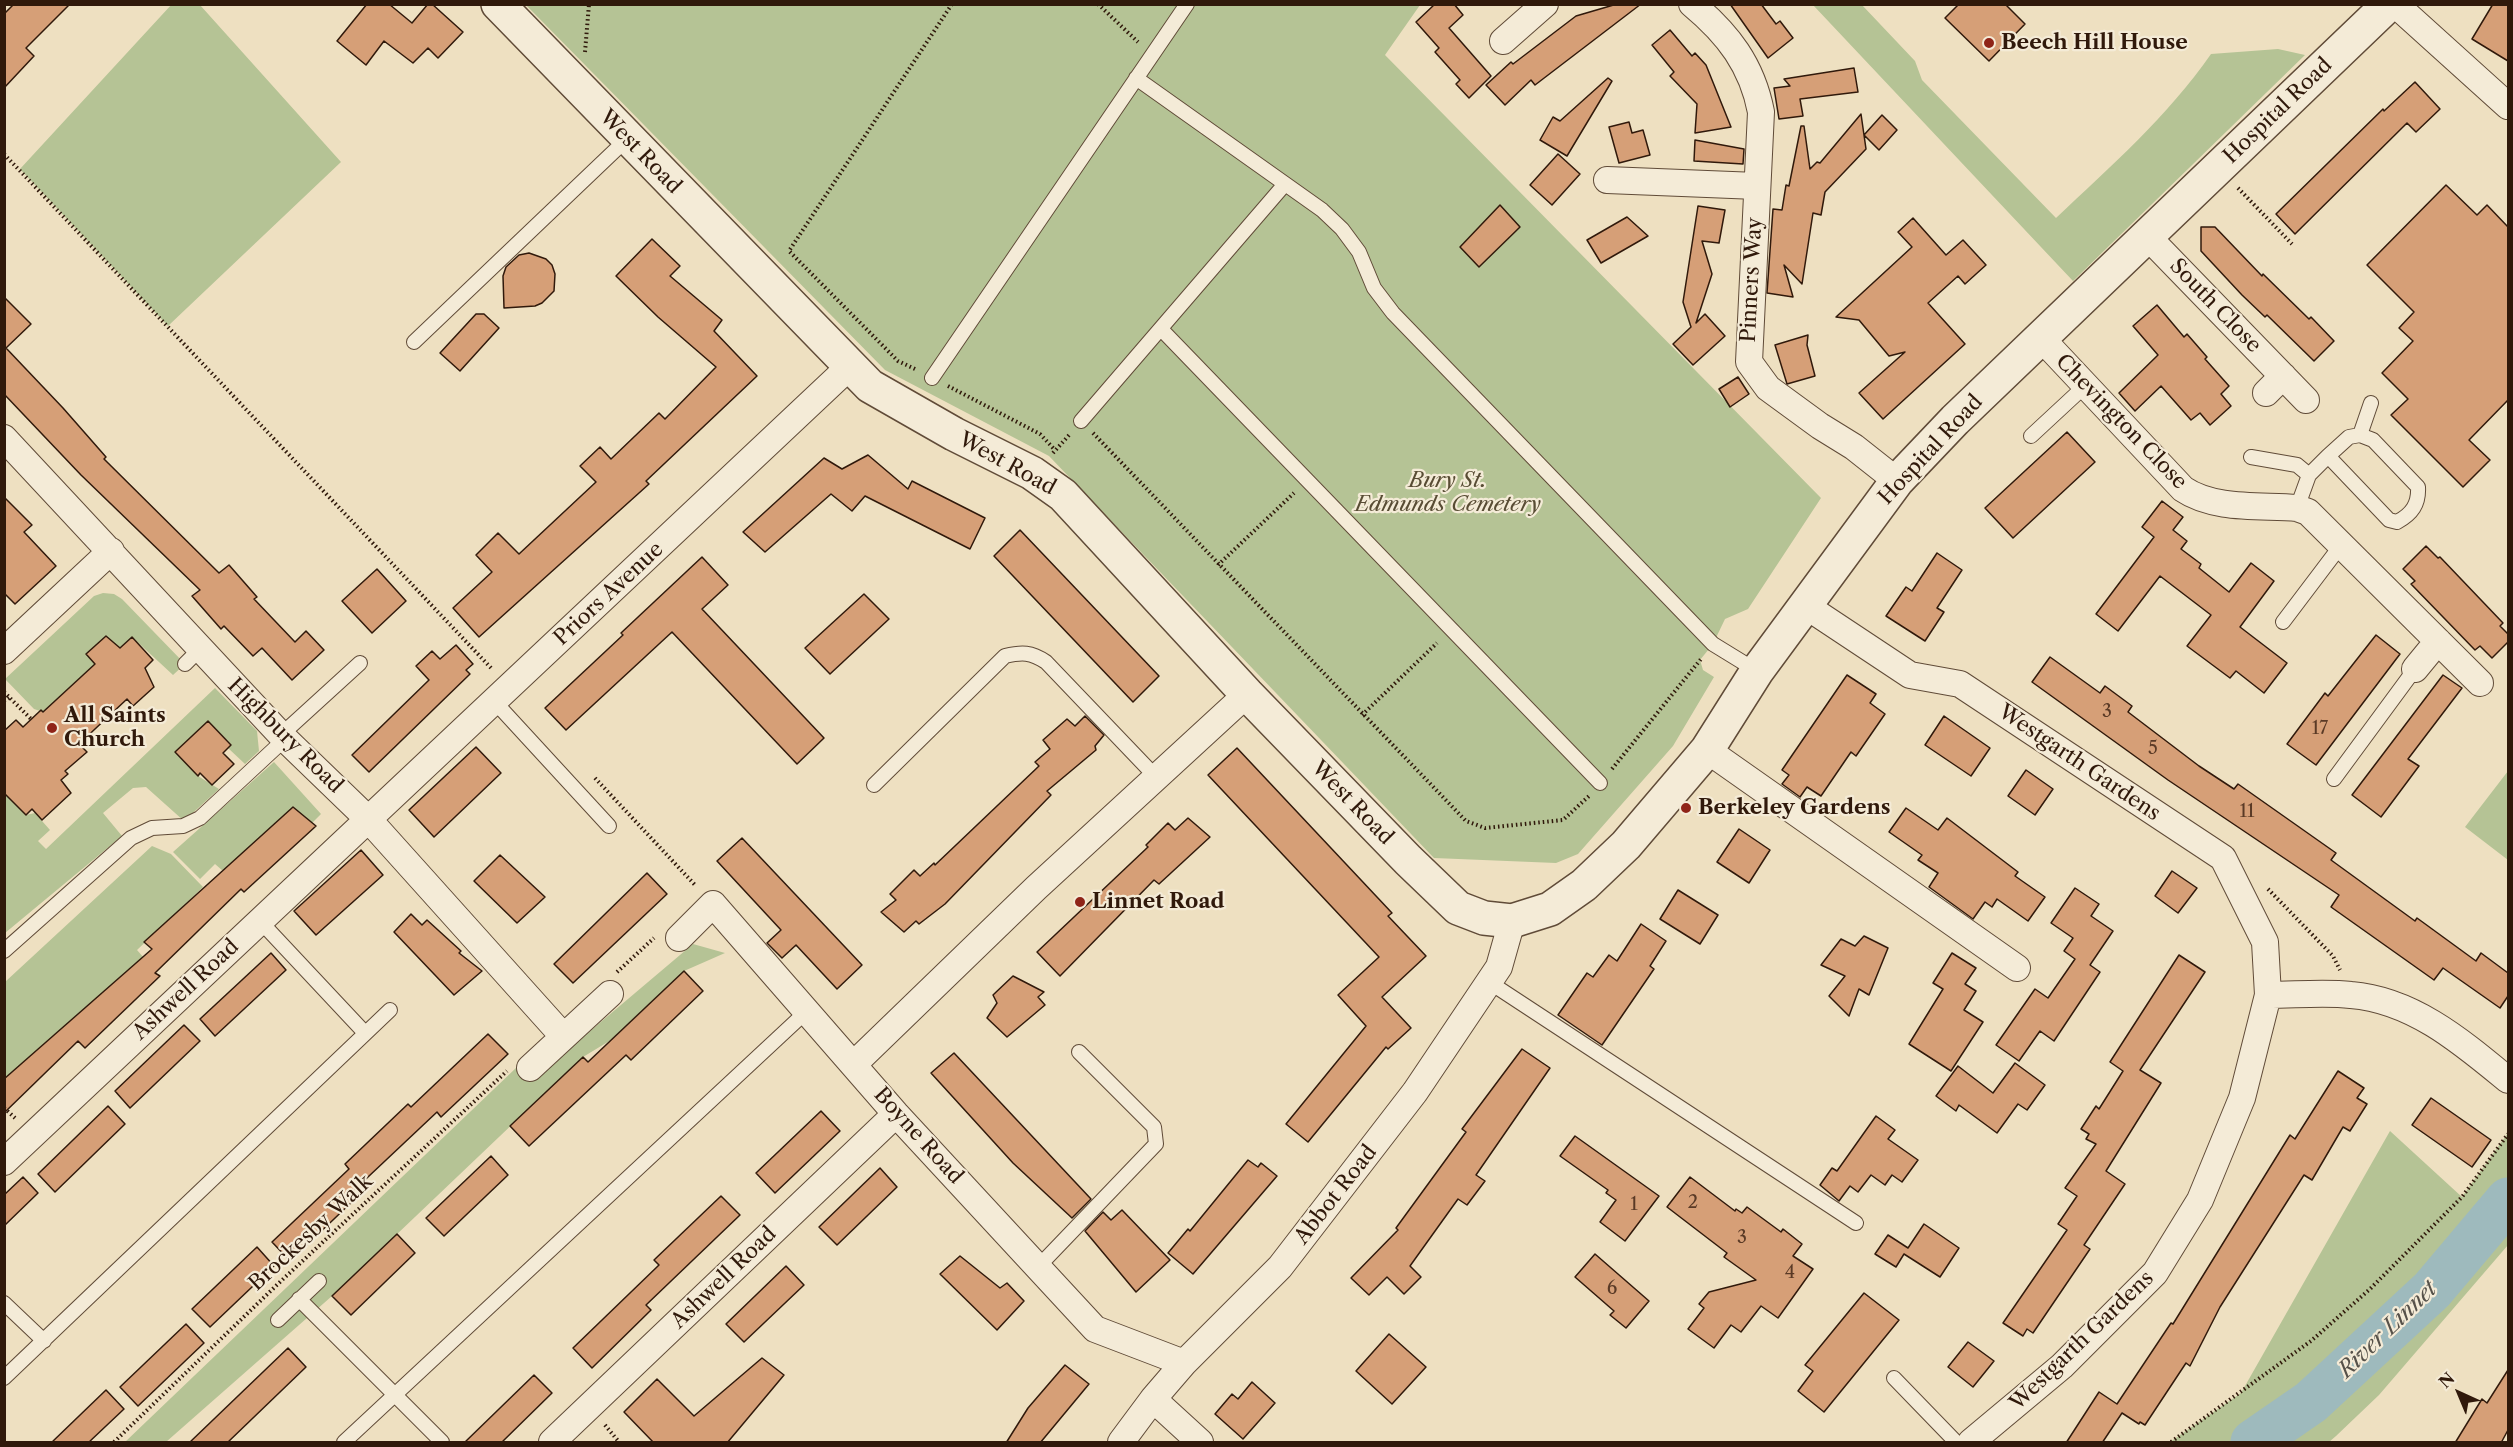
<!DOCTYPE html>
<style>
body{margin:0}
#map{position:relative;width:2513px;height:1447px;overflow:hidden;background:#eee0c1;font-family:"Libre Caslon Text",serif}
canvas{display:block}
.frame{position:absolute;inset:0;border:6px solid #30190b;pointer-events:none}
.north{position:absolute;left:2429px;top:1363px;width:60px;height:60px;-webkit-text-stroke:4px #f4ebd7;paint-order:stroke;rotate:316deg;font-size:16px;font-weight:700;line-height:24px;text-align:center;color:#30190b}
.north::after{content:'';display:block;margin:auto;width:21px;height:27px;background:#30190b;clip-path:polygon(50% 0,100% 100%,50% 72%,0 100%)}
</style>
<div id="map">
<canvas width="2513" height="1447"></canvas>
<div class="frame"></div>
<div class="north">N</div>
</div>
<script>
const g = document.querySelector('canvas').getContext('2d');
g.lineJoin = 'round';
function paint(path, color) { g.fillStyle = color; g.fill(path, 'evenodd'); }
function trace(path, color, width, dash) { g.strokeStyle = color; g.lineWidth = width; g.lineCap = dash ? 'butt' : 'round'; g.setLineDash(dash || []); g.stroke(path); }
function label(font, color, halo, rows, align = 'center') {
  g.font = font + ' "Libre Caslon Text",serif'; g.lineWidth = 4.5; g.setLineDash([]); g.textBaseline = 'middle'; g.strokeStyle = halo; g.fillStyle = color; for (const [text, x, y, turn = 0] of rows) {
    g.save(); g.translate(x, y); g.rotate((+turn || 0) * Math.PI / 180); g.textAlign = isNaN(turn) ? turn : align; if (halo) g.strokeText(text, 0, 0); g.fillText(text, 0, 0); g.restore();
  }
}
const green = new Path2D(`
 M172 4 200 5 341 162 168 326 20 169Z
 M526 5H1420L1385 55 1821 498 1748 609 1725 619 1713 644 1700 660 1703 670 1714 677 1673 746 1578 854 1556 863 1434 858 1049 456 885 370Z
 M1813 5H1862L1915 61 1922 80 2056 218C2110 167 2168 116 2211 54L2278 49 2305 55 2073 281Z
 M103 593 114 594 122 599 185 664 173 675 132 637 120 648 113 644 95 664 43 712 34 709 5 679 94 596Z
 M215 688 257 731 259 751 245 764 228 748 231 744 208 721 175 752 198 776 219 789 184 821 146 787 133 788 103 813 122 836 5 933 4 793 26 815 35 813 50 830 38 841 46 849Z
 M274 762 321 814 312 823 223 871 215 864 200 879 173 852Z
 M2508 771V860L2465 827Z
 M152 846 171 854 203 887 137 950 144 958 5 1079V982Z
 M693 944 725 953 684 971 611 1040 583 1057 332 1296 166 1442H125L517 1067 531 1081Z
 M2390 1131 2462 1197 2508 1133V1199L2280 1424 2252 1442H2170L2241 1393Z
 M2508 1213V1245L2379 1395 2336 1436 2329 1442H2267C2359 1381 2440 1300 2508 1213Z`);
const river = new Path2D(`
 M2253 1442 2311 1402 2432 1290 2508 1200`);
const building = new Path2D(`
 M14 4H70L26 48 34 56 4 88V14Z
 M367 4H389L412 23 428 4H432L463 32 438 58 428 48 413 63 384 41 366 65 337 41Z
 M1435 4H1454L1463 15 1449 28 1491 76 1469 98 1456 84 1460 80 1435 52 1439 48 1416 22Z
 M1617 4H1641L1535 85 1531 80 1505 105 1486 85 1511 62 1513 64 1576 16Z
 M1730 4H1761L1776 24 1780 21 1793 38 1768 58Z
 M1959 4H2005L2025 24 1989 61 1945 18Z
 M2493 4H2508V61L2472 39Z
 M1670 30 1692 56 1695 53 1706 65 1731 127 1695 133 1697 104 1670 76 1674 72 1652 45Z
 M1854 68 1858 92 1800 99 1803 116 1779 119 1774 88 1790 86 1784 79Z
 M1608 78 1612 81 1567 156 1540 140 1553 117 1560 121Z
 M2415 82 2440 109 2416 132 2407 123 2295 234 2276 214 2383 109 2384 111Z
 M1861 114 1864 135 1882 115 1897 130 1879 150 1864 135 1866 149 1825 192 1821 215 1813 213 1802 284 1784 265 1793 297 1767 293 1773 209 1782 210 1786 185 1789 186 1801 126H1804L1810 169 1817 162 1820 163Z
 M1629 122 1632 133 1643 130 1650 155 1619 163 1609 127Z
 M1695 140 1744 149 1743 164 1694 161Z
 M1558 154 1580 174 1552 205 1530 185Z
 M2446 185 2477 215 2487 205 2508 227V400L2469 440 2490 460 2463 487 2391 415 2408 399 2382 373 2413 341 2399 328 2414 312 2367 265Z
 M1500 205 1520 227 1479 267 1460 247Z
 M1698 206 1725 210 1719 243 1702 241 1712 274 1696 323 1705 314 1725 336 1693 365 1673 344 1691 327 1683 302Z
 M1627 217 1648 236 1601 263 1587 240Z
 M1913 218 1946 255 1963 240 1986 265 1965 284 1958 276 1928 303 1965 344 1883 419 1859 393 1905 352 1889 356 1859 320 1836 317 1912 247 1898 232Z
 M2201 227H2215L2262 276 2263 274 2309 319 2311 317 2334 341 2314 361 2267 315 2265 317 2242 295 2201 251Z
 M652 239 680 266 670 276 722 320 714 331 757 376 646 481 649 484 479 637 453 608 492 572 476 555 498 533 519 554 596 482 580 466 600 447 611 459 659 413 665 419 716 367 658 317 616 276Z
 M529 253 546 259 552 265 555 274 554 291 542 303 535 306 504 308 503 276 506 267 519 255Z
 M4 297 31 324 6 348 63 408 106 457 104 459 219 573 229 565 257 597 254 599 295 642 306 631 324 650 292 680 262 648 253 656 224 626 221 629 192 596 200 590 81 475 4 394Z
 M2157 305 2184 337 2187 334 2207 357 2205 359 2229 386 2221 394 2231 406 2210 425 2200 413 2191 420 2161 386 2135 411 2119 393 2158 355 2133 326Z
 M476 314H484L499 328 460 371 440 353Z
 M1808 335 1807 345 1815 376 1787 384 1775 345Z
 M1738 377 1749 394 1730 407 1719 389Z
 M2067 432 2095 462 2013 538 1985 508Z
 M868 455 908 489 912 481 985 518 970 549 865 496 852 511 831 494 765 552 743 532 824 458 842 469Z
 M4 497 32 525 24 532 56 566 15 604 4 593Z
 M2162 501 2183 517 2173 530 2187 541 2181 549 2201 564 2199 568 2229 592 2251 563 2274 581 2240 627 2287 663 2264 693 2236 671 2230 678 2187 646 2211 615 2160 576 2118 631 2096 614 2154 537 2142 527Z
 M1020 530 1159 676 1133 702 994 556Z
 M2426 546 2438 558 2440 557 2503 623 2500 626 2508 634V642L2492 658 2480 646 2475 650 2411 584 2415 581 2403 569Z
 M1937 553 1962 570 1937 608 1944 612 1925 641 1886 616 1906 587 1912 591Z
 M702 557 728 585 702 609 824 738 797 764 672 632 566 730 545 708 623 635 621 633Z
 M377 569 406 601 372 633 342 601Z
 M864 594 889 619 830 674 805 648Z
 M2376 635 2400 654 2316 765 2287 744 2325 693 2328 696Z
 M106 636 120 648 132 637 153 660 145 668 154 687 133 706 127 699 79 744 87 752 65 771 68 774 61 780 71 793 42 820 32 809 26 815 4 793V731L16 720 23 727 41 710 43 712 95 664 86 654Z
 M456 645 473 664 466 670 470 674 369 772 352 755 429 680 416 666 432 651 440 659Z
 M2050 657 2100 693 2105 686 2132 706 2128 712 2199 766 2234 789 2238 784 2336 853 2331 860 2415 921 2417 918 2476 961 2481 953 2508 973V996L2500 1008 2443 968 2434 980 2331 907 2339 895 2168 780 2032 682Z
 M1847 675 1876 694 1870 703 1885 714 1856 756 1851 752 1821 796 1807 787 1800 797 1782 784 1789 775 1782 770Z
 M2443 675 2462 688 2408 759 2419 766 2381 817 2352 795Z
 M1085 716 1104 735 1095 746 1096 750 1047 791 1051 795 945 904 919 924 916 921 904 932 881 912 896 900 890 894 914 870 920 876 934 863 935 865 1039 766 1035 762 1050 749 1043 740 1067 719 1075 726Z
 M1944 716 1990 748 1971 776 1925 745Z
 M208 721 231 745 223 753 234 764 212 785 200 773 198 776 175 752Z
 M476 747 501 773 434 837 409 810Z
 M1237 748 1392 913 1388 916 1426 956 1382 997 1411 1028 1388 1049 1386 1047 1308 1142 1286 1124 1366 1026 1338 995 1379 957 1208 775Z
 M2026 770 2053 789 2035 815 2008 796Z
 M293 807 316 826 244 892 241 889 155 973 160 976 85 1048 78 1041 4 1113V1079L152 949 144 942Z
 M1906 808 1938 830 1947 818 2018 872 2015 876 2045 897 2028 921 1997 899 1992 907 1985 902 1973 919 1929 887 1938 873 1918 860 1922 855 1889 832Z
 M1188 818 1210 837 1159 884 1154 880 1060 976 1037 952 1148 847 1146 845 1168 823 1175 830Z
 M1739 829 1770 850 1749 883 1717 862Z
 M742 838 862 965 837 989 796 945 782 958 767 943 781 930 717 861Z
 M361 850 383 875 316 935 294 911Z
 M500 855 545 897 517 923 474 881Z
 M2172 871 2197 888 2178 913 2155 896Z
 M647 873 667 894 573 983 554 964Z
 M2075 888 2099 904 2091 916 2113 931 2090 965 2100 972 2054 1041 2040 1031 2019 1061 1996 1045 2035 989 2048 998 2075 959 2064 951 2073 938 2051 923Z
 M1678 890 1718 915 1700 944 1660 919Z
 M411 914 422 925 427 920 461 951 459 953 482 971 454 995 394 932Z
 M1641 924 1666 941 1650 966 1654 969 1602 1045 1558 1015 1587 973 1593 977 1609 955 1617 961Z
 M1864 936 1888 948 1869 995 1859 989 1849 1016 1829 996 1845 976 1821 965 1841 939 1855 946Z
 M271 953 286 970 215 1036 200 1019Z
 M1952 953 1976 968 1965 984 1976 991 1964 1010 1983 1022 1951 1071 1909 1044 1943 989 1933 983Z
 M2179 955 2205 972 2140 1070 2161 1083 2106 1171 2125 1184 2084 1245 2090 1249 2033 1333 2027 1329 2023 1336 2003 1323 2067 1230 2058 1224 2077 1196 2065 1188 2096 1144 2086 1139 2089 1134 2081 1129 2096 1106 2099 1109 2123 1071 2110 1062Z
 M684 971 703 991 631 1060 626 1055 529 1146 510 1126 583 1057 588 1062Z
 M1013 976 1044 992 1038 997 1045 1005 1007 1037 987 1018 997 1003 993 995Z
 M184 1025 200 1041 130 1108 115 1091Z
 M488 1034 508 1054 441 1117 437 1112 351 1193 356 1198 290 1261 272 1242 349 1169 345 1164 408 1104 411 1107Z
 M1522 1049 1550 1068 1476 1175 1485 1181 1467 1205 1458 1199 1410 1266 1421 1277 1404 1294 1387 1277 1369 1295 1351 1278 1398 1230 1396 1228 1466 1132 1462 1129Z
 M954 1053 1091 1199 1072 1218 1013 1163 931 1073Z
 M2015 1063 2045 1085 2027 1110 2018 1104 1997 1133 1959 1105 1956 1111 1936 1096 1958 1066 1993 1093Z
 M2338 1071 2364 1088 2357 1098 2367 1104 2350 1131 2343 1127 2312 1180 2304 1175 2220 1307 2190 1366 2186 1363 2145 1425 2140 1422 2139 1424 2122 1413 2102 1443H2066L2099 1392 2117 1404 2171 1323 2173 1324 2290 1135 2295 1139Z
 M2431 1098 2491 1140 2472 1167 2412 1125Z
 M108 1106 125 1124 55 1192 38 1174Z
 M821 1111 840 1131 775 1193 756 1173Z
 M1876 1116 1895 1130 1888 1139 1918 1160 1902 1182 1892 1175 1885 1185 1871 1175 1858 1192 1850 1186 1839 1201 1820 1185 1832 1168 1837 1171Z
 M1575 1136 1659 1196 1625 1241 1600 1222 1616 1200 1606 1193 1608 1190 1560 1156Z
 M491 1156 508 1175 444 1236 426 1218Z
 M1248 1160 1258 1167 1261 1163 1277 1176 1193 1274 1168 1253 1188 1229 1190 1231Z
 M880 1168 897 1187 837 1245 819 1227Z
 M23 1177 38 1193 4 1226V1195Z
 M1690 1177 1735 1211 1736 1209 1742 1213 1747 1207 1781 1232 1783 1229 1802 1244 1793 1256 1813 1269 1778 1318 1761 1306 1741 1332 1731 1325 1714 1348 1688 1329 1704 1308 1699 1304 1709 1292 1756 1280 1724 1257 1727 1253 1667 1207Z
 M721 1196 740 1215 646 1305 651 1310 592 1368 573 1348 659 1265 654 1260Z
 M1122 1210 1170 1260 1136 1292 1085 1231 1103 1212 1111 1220Z
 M1924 1224 1959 1248 1940 1277 1904 1254 1896 1267 1875 1254 1888 1235 1908 1248Z
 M397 1234 415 1253 351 1315 332 1296Z
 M257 1247 274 1266 210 1327 192 1309Z
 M1595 1254 1649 1301 1626 1328 1610 1315 1614 1311 1575 1277Z
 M960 1256 1000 1288 1007 1283 1024 1301 997 1330 940 1274Z
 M786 1266 804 1285 744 1342 726 1324Z
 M1864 1293 1899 1320 1824 1412 1798 1391 1813 1371 1805 1365Z
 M186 1324 204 1343 138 1406 120 1387Z
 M1389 1334 1426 1367 1392 1404 1356 1371Z
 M1968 1342 1994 1361 1973 1387 1948 1367Z
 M288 1348 306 1367 227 1443H189Z
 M762 1358 784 1375 727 1443H654L624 1412 657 1379 694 1416Z
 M1065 1365 1089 1384 1040 1443H1006L1028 1408Z
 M2508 1370V1430L2501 1443H2455L2482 1399 2487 1403Z
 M534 1375 552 1393 501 1443H464Z
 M1252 1382 1275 1403 1243 1439 1215 1414 1232 1394 1238 1399Z
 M106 1390 124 1409 88 1443H51Z`);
const path = new Path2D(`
 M1098 4 1138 42
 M585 52 589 4
 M4 154 493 670
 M2238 188 2292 244
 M915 369 898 361 789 251 952 4
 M948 386 1040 434 1055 450
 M1093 433 1466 821 1485 828 1563 820 1589 796
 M1053 453 1070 434
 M1218 565 1294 493
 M4 692 31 719
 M4 701 10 697
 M1362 715 1437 643
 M1612 769 1701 659
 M595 778 696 886
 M2268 889 2333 956 2340 970
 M617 972 654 938
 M4 1108 15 1118
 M605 1425 619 1442
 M114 1442 281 1281 507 1071
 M2171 1442 2311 1341 2370 1289 2462 1197 2508 1134`);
const service = new Path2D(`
 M1136 78 1322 210 1342 229 1359 252 1374 288 1393 313 1713 644 1757 671
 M1161 329 1600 783
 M414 342 627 139
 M932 378 1187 4
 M1081 421 1285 184
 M2360 435 2373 440 2418 487C2419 504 2412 514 2397 522L2389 520 2328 456 2349 437Z
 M2360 435 2371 403
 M2031 436 2086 385
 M2251 457 2297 465 2309 475
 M2297 508 2309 475 2328 456
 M2283 622 2342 544
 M185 664 200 649
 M494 701 609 826
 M281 735 360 663
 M2334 779 2415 669
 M874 785 1005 656C1022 652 1031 652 1046 662L1156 777
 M260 921 365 1033
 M4 951 131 838 152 828 183 826 200 818 285 739
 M1489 982 1856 1223
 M1038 1267 1156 1144 1154 1127 1079 1052
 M299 1299 442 1442
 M4 1303 44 1341
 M278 1320 319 1281
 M4 1378 390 1010
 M1894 1378 1956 1442
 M344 1442 807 1011`);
const minor = new Path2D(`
 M1692 4C1728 34 1752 65 1761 112L1749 362 1768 388 1820 426 1854 447 1897 481
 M2395 4 2508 106
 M1503 41 1545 4
 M1607 180 1757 186
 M2147 236 2306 400
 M2041 338 2183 489C2214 510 2260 505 2297 508L2308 512 2480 683
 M2266 393 2283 376
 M4 438 281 735 369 820 563 1036
 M1806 606 1910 675 1960 684 2223 858 2265 942 2268 995
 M4 651 111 551
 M2415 669 2438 641
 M1707 750 2017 968
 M679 938 713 904 896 1114 1095 1329 1184 1363
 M854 1064 1036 888 1247 694
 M530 1068 610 994
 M4 1162 849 367
 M1153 1399 1200 1442
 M552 1442 896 1114
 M1121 1442 1153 1399 1184 1363 1280 1267 1415 1092 1499 967 1512 921
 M1971 1442 2062 1366 2155 1273 2200 1200 2242 1098 2268 995C2295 995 2324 992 2351 995 2413 1000 2462 1042 2508 1080`);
const tertiary = new Path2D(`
 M498 4 870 386 954 434 1032 473 1063 495 1247 694 1408 860 1458 908 1484 918 1512 921 1550 909 1584 885 1626 845 1707 750 1757 671 1897 481 1955 420 2389 4`);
const markers = [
 [1989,43,6,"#8f2418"],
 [52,728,6,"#8f2418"],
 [1686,808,6,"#8f2418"],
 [1080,902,6,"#8f2418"]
];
const numberNames = [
 ["3",2107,712],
 ["17",2320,729],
 ["5",2153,749],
 ["11",2247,812],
 ["2",1693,1203],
 ["1",1634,1205],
 ["3",1742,1238],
 ["4",1790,1273],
 ["6",1612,1289]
];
const poiNames = [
 ["Beech Hill House",2001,43],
 ["All Saints",64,716],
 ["Church",64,740],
 ["Berkeley Gardens",1698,808],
 ["Linnet Road",1092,902]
];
const streetNames = [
 ["Hospital Road",2278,111,-44],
 ["West Road",640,152,46],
 ["Pinners Way",1752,280,-87],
 ["South Close",2215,306,46],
 ["Chevington Close",2121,422,46],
 ["Hospital Road",1931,450,-47],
 ["West Road",1007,464,29],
 ["Priors Avenue",609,594,-43],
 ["Highbury Road",285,736,45],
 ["Westgarth Gardens",2079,763,34],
 ["West Road",1352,803,46],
 ["Ashwell Road",186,990,-43],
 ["Boyne Road",918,1136,48],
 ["Abbot Road",1336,1195,-52],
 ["Brockesby Walk",311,1233,-43],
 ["Ashwell Road",724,1278,-44],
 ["Westgarth Gardens",2082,1341,-44]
];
const parkNames = [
 ["Bury St.",1448,481],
 ["Edmunds Cemetery",1448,505]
];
const waterNames = [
 ["River Linnet",2388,1330,-44]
];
paint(green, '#b5c395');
trace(river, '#9ebabd', 45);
paint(building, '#d69f77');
trace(building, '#30190b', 1.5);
trace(service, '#604b38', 16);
trace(minor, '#604b38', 28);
trace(tertiary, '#604b38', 36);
trace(path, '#30190b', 4, [1.5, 3]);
trace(service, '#f4ebd7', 14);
trace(minor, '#f4ebd7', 26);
trace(tertiary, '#f4ebd7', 33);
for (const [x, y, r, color] of markers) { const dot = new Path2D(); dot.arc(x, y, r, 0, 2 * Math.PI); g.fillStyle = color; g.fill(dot); trace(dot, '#f4ebd7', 2); }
label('18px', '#5a3a26', null, numberNames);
label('bold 21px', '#30190b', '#f4ebd7', poiNames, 'left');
label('21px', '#30190b', '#f4ebd7', streetNames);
label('italic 21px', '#584c34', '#f4ebd7', parkNames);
label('italic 22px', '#565149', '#f4ebd7', waterNames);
</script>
